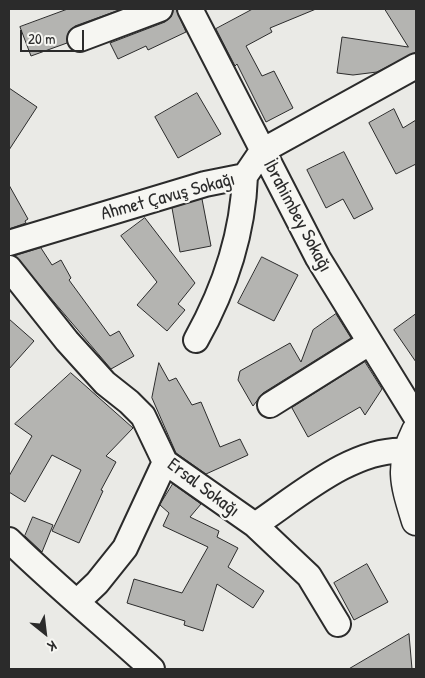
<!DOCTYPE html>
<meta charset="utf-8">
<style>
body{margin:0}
#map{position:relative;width:425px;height:678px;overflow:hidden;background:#eaeae6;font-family:"Patrick Hand",sans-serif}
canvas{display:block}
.frame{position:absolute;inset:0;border:10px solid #2b2b2b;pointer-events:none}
.north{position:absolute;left:20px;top:608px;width:50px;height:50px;-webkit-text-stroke:4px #f6f6f2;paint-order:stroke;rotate:151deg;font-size:14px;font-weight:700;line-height:20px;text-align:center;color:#2b2b2b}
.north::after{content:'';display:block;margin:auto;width:18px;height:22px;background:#2b2b2b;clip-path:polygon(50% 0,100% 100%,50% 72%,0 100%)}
.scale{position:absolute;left:20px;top:30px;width:64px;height:22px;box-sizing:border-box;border:2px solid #2b2b2b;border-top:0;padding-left:6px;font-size:15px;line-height:18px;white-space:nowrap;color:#2b2b2b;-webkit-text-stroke:4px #f6f6f2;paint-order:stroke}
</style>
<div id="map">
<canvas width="425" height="678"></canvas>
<div class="frame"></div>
<div class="north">K</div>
<div class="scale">20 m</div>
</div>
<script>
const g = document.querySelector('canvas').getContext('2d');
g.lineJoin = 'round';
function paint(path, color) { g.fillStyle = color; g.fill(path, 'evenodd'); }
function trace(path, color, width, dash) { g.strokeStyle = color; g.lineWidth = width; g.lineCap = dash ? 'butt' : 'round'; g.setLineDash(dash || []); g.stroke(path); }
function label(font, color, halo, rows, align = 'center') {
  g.font = font + ' "Patrick Hand",sans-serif'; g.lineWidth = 4.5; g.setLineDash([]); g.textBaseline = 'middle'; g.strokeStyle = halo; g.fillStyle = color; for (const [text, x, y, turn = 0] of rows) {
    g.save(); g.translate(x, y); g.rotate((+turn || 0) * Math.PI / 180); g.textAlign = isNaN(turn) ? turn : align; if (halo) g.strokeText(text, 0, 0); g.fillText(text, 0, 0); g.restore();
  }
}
const building = new Path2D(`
 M68 9H122L75 26 69 31 67 43 31 56 20 27Z
 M173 9H176L186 32 148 50 146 46 118 59 110 43 165 22 171 17Z
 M253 9H316L270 28 272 32 246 46 262 76 274 71 293 108 266 122 237 64 235 66 216 29Z
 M385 9H416V52L377 72 353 75 337 73 342 37 408 47Z
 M9 88 37 107 9 150Z
 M197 93 221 134 178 158 155 117Z
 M394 109 403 128 416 120V164L396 174 369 123Z
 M344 152 373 209 354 219 343 199 326 208 307 170Z
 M9 185 28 219 25 221 26 223 9 229Z
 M202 199 211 246 180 252 172 208Z
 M145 218 195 283 178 304 185 310 167 331 137 305 157 282 121 236Z
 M41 248 52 265 61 260 71 278 69 280 110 336 119 331 134 356 111 369 15 256Z
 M262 257 298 275 274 321 238 303Z
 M336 314 351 338 263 393 253 406 238 380 240 371 290 343 301 362 313 330Z
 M416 314V362L394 330Z
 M9 319 34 341 9 369Z
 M365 362 382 389 365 415 360 407 308 437 292 408Z
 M159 363 169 381 176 378 192 405 201 402 220 447 240 439 248 455 206 474 176 453 152 398Z
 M71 373 133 428 106 456 116 462 101 490 103 491 79 543 52 531 81 470 52 455 25 502 9 492V476L32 436 15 424Z
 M173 484 201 504 190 517 219 531 217 537 238 548 228 567 264 591 253 608 217 584 203 631 184 625 185 621 127 603 134 579 182 593 208 547 163 526 169 513 160 505Z
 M33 517 53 525 42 552 25 536Z
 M367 564 388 602 354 620 334 583Z
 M409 634 412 669H349Z`);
const street = new Path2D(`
 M190 9 318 258 416 417
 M80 39 160 9
 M9 243 205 184 245 176 262 151 416 66
 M9 268 67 341 105 383 129 402 143 416 165 462 255 525C296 498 354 446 407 451
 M196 340C224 290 243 234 245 176
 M270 405 369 343
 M255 525 309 576 338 624
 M9 540C55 585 105 626 152 669
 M77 602 97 583 125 548 165 462`);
const primary = new Path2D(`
 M416 431C398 467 405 485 416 521`);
const streetNames = [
 ["Ahmet Çavuş Sokağı",168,197,-15],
 ["İbrahimbey Sokağı",297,216,62],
 ["Ersal Sokağı",203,488,37]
];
paint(building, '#b4b4b1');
trace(building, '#2b2b2b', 1);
trace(street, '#2b2b2b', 28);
trace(primary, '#2b2b2b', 31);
trace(street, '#f6f6f2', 24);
trace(primary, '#f6f6f2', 28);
label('19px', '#2b2b2b', '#f6f6f2', streetNames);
</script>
